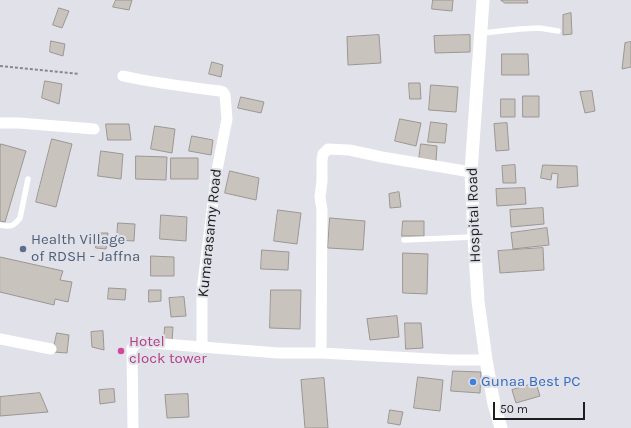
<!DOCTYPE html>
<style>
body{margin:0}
#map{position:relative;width:631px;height:428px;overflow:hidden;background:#e1e2e9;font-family:Karla,sans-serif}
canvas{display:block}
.scale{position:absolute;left:493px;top:402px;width:92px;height:18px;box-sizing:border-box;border:2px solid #1c1d1f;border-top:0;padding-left:5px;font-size:12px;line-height:14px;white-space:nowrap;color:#1c1d1f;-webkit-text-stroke:3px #e1e2e9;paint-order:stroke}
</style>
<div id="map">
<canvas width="631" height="428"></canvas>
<div class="scale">50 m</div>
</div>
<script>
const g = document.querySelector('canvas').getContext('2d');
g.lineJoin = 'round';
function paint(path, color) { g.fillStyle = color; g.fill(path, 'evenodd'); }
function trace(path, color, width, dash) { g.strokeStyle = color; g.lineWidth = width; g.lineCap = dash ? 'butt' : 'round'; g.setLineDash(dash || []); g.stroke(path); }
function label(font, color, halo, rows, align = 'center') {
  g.font = font + ' Karla,sans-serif'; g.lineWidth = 4; g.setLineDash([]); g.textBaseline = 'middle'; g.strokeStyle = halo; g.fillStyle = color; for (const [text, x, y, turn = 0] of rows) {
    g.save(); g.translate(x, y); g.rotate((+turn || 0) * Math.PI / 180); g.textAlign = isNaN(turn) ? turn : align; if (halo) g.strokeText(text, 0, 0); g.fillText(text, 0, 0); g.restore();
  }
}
const building = new Path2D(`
 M116 0H132L129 10 113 7Z
 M433 0H453L452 11 432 9Z
 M501 0H527L528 3H505Z
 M59 8 69 11 62 28 53 25Z
 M571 13 572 34 563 35V15Z
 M379 35 381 63 348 65 347 37Z
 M470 35V52L435 53 434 36Z
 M51 41 65 44 63 56 50 52Z
 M631 42V67L622 69 625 43Z
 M502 54H528L529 75H502Z
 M212 62 223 65 221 77 209 74Z
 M45 81 62 84 59 104 42 98Z
 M409 83H420L421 99H410Z
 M431 85 458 87 456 112 429 110Z
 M592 91 595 111 585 113 580 92Z
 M523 96H539V117H523Z
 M241 97 264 102 261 113 238 108Z
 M501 99H515V117H501Z
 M400 119 421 123 416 146 395 141Z
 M431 122 447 124 445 143 428 142Z
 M507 123 509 150 496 151 494 124Z
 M106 124H129L131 140H108Z
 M155 126 175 129 172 153 151 149Z
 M192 136 213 140 211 155 189 151Z
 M52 139 72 144 56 207 36 202Z
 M1 144 26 151 5 222 0 221V149Z
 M421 144 437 146 436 162 419 160Z
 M101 151 123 154 121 179 98 176Z
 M136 156 167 157 166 180 136 179Z
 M171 158H198V179H171Z
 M515 165 516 183H503L502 166Z
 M543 165 577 166 578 186 557 188 558 174 552 173 551 180 541 178Z
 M230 171 259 178 256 200 225 193Z
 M525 188 526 204 497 206 496 189Z
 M399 192 401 207 390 208 389 194Z
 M543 208 544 224 511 227 510 210Z
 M278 210 301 213 297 244 274 241Z
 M161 215 187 217 186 241 160 239Z
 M330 218 365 221 363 250 328 248Z
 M403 221H424V236H402Z
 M118 223 135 224 134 241 117 240Z
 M547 228 549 245 513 249 511 233Z
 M97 233H108L106 249 96 248Z
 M543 248 544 270 500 273 498 251Z
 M262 250 289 252 288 270 261 269Z
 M403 253 428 254 427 294 403 293Z
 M151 256 174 257V276H151Z
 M0 257 63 271 60 280 72 282 68 302 55 299 54 305 0 292Z
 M109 288 126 289 125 300 108 299Z
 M149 290H161V301L149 302Z
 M271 290H301L300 329 270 328Z
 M184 297 186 316 171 317 169 298Z
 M397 316 399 337 370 340 367 319Z
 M405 323H421L423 348 406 349Z
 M165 327H173L172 342 164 341Z
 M103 331 104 350 92 347 91 332Z
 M57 333 69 335 67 353 53 352Z
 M453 371 481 372 480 393 451 391Z
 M418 377 443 380 440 411 414 408Z
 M324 378 328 428H305L301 380Z
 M536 383 540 396 516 403 512 390Z
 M114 389 115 402 100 404 99 390Z
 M40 393 48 412 0 416V397Z
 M188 394 189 417 167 418 165 395Z
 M390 410 403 412 400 425 388 423Z`);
const path = new Path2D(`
 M0 66 79 74`);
const service = new Path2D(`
 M482 33 520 29 539 28 558 31
 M0 225C10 227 13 227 20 218L28 179
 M404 240 473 237`);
const minor = new Path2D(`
 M123 76C155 83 187 87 220 91L223 92 225 95 227 119 217 170 202 291V348
 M0 123H19L94 129
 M471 172 382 157 349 150 328 149 323 154 322 160V181L320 197 322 210 321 353 451 360H486
 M0 339 51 349
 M133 428 132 348 135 345 139 342 278 353H321`);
const tertiary = new Path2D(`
 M483 0 471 172 474 237 478 301 486 360 494 404 501 428`);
const markers = [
 [23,249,4,"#5c6f8a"],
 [121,351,4,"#d1479c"],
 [473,382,4,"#3f7fe0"]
];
const streetNames = [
 ["Hospital Road",474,215,-92],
 ["Kumarasamy Road",210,233,-84]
];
const serviceNames = [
 ["Health Village",31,240],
 ["of RDSH - Jaffna",31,257]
];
const hotelNames = [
 ["Hotel",129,342],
 ["clock tower",129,359]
];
const shopNames = [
 ["Gunaa Best PC",481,382]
];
paint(building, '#c9c3be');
trace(building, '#9c9692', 1);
trace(path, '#87888d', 2, [3, 2]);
trace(service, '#fff', 5.5);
trace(minor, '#fff', 11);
trace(tertiary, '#fff', 13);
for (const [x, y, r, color] of markers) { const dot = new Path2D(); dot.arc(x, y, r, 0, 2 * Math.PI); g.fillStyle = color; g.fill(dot); trace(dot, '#e1e2e9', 1.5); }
label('15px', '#1c1d1f', '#e1e2e9', streetNames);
label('15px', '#4e5e75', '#e1e2e9', serviceNames, 'left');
label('15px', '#b23c85', '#e1e2e9', hotelNames, 'left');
label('15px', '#366cbe', '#e1e2e9', shopNames, 'left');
</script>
